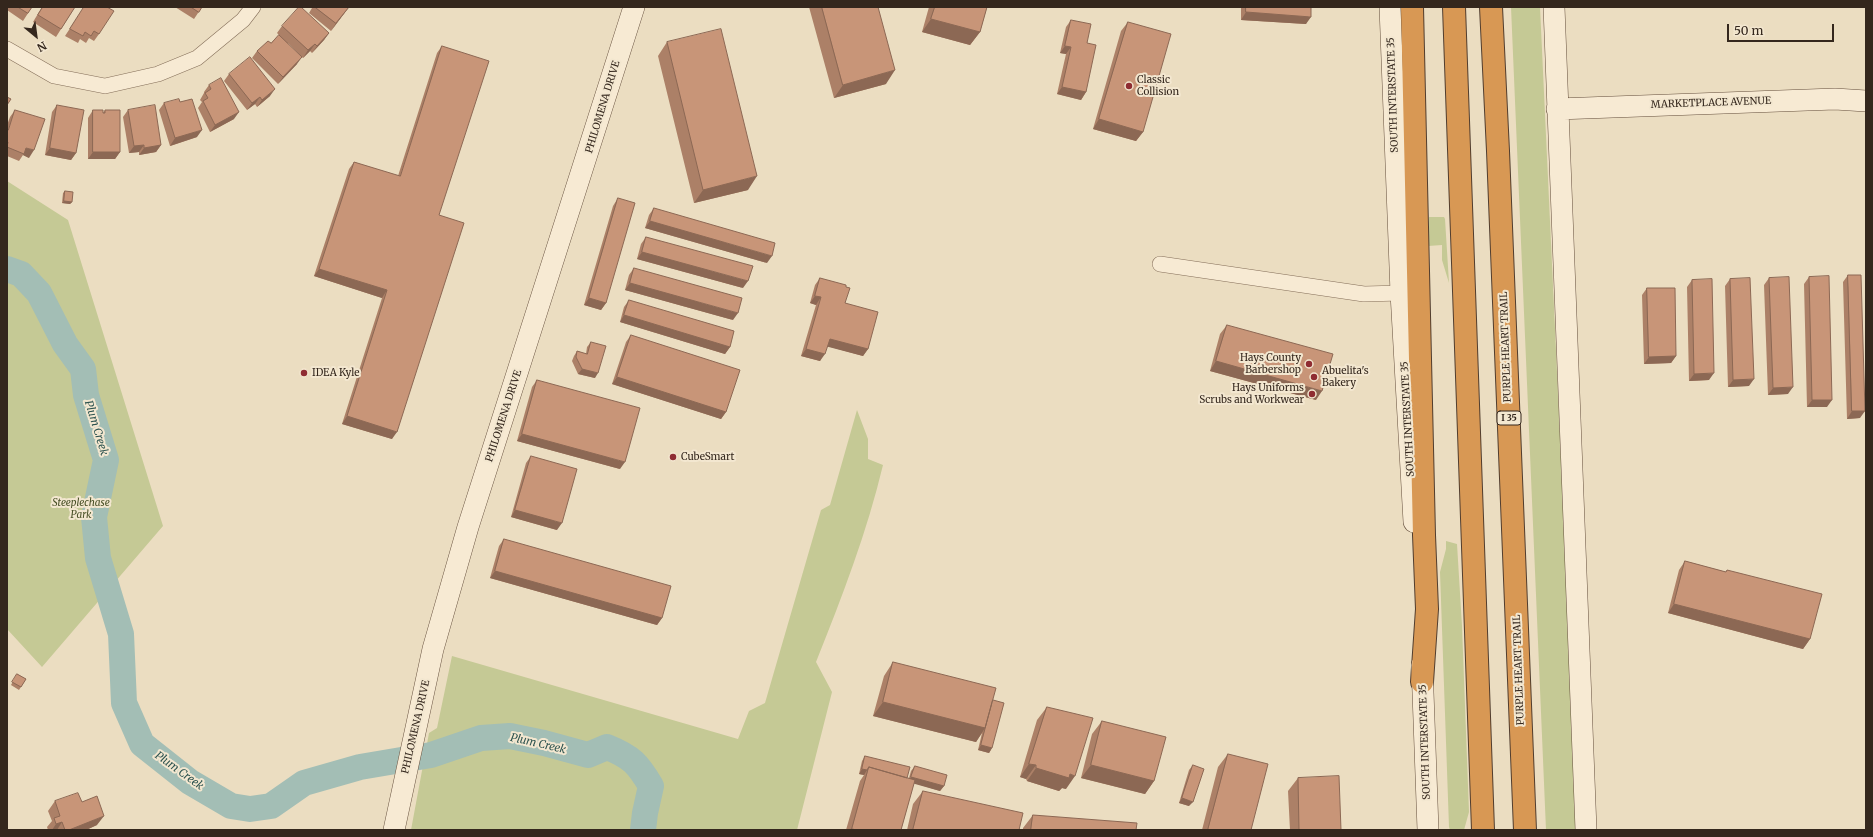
<!DOCTYPE html>
<style>
body{margin:0}
#map{position:relative;width:1873px;height:837px;overflow:hidden;background:#ebddc1;font-family:Merriweather,serif}
canvas{display:block}
.frame{position:absolute;inset:0;border:8px solid #34271d;pointer-events:none}
.north{position:absolute;left:16px;top:16px;width:40px;height:40px;-webkit-text-stroke:3px #f3e7d0;paint-order:stroke;rotate:151deg;font-size:11px;font-weight:700;line-height:16px;text-align:center;color:#34271d}
.north::after{content:'';display:block;margin:auto;width:14px;height:18px;background:#34271d;clip-path:polygon(50% 0,100% 100%,50% 72%,0 100%)}
.scale{position:absolute;left:1727px;top:24px;width:107px;height:18px;box-sizing:border-box;border:2px solid #34271d;border-top:0;padding-left:5px;font-size:12px;line-height:14px;white-space:nowrap;color:#34271d;-webkit-text-stroke:3px #f3e7d0;paint-order:stroke}
</style>
<div id="map">
<canvas width="1873" height="837"></canvas>
<div class="frame"></div>
<div class="north">N</div>
<div class="scale">50 m</div>
</div>
<script>
const g = document.querySelector('canvas').getContext('2d');
g.lineJoin = 'round';
function paint(path, color) { g.fillStyle = color; g.fill(path, 'evenodd'); }
function trace(path, color, width, dash) { g.strokeStyle = color; g.lineWidth = width; g.lineCap = dash ? 'butt' : 'round'; g.setLineDash(dash || []); g.stroke(path); }
function label(font, color, halo, rows, align = 'center') {
  g.font = font + ' Merriweather,serif'; g.lineWidth = 4; g.setLineDash([]); g.textBaseline = 'middle'; g.strokeStyle = halo; g.fillStyle = color; for (const [text, x, y, turn = 0] of rows) {
    g.save(); g.translate(x, y); g.rotate((+turn || 0) * Math.PI / 180); g.textAlign = isNaN(turn) ? turn : align; if (halo) g.strokeText(text, 0, 0); g.fillText(text, 0, 0); g.restore();
  }
}
const green = new Path2D(`
 M1511 7H1540L1562 479 1576 830H1546Z
 M7 181 68 220 163 526 42 667 7 629Z
 M1429 217H1444L1445 219 1449 283 1442 260V245L1428 246Z
 M857 410 868 439V459L883 465C867 532 842 597 816 662L832 692 797 830H411L429 733 437 728 452 656 738 739 749 711 765 703 821 510 830 505Z
 M1446 541 1457 544 1462 626 1469 812 1464 830H1450L1449 827 1440 572 1446 549Z`);
const river = new Path2D(`
 M7 269 21 274 39 293 65 344 83 369 86 395 106 460 94 517 98 558 121 634 124 703 142 744 190 782 231 806 250 809 271 806 304 783 360 767 431 755 481 738 510 736 544 743 588 755 607 747C632 757 638 764 651 786L645 813 643 830`);
const street = new Path2D(`
 M7 49 54 76 105 86 158 74 197 58 243 20 253 7
 M1160 264 1364 294 1401 293`);
const secondary = new Path2D(`
 M1390 7 1401 293 1414 522
 M1554 7 1586 830
 M1557 109 1835 99 1866 101
 M1422 665 1428 830
 M394 830 433 649 468 527 634 7`);
const highway = new Path2D(`
 M1412 7 1424 535 1427 609 1422 682
 M1454 7 1483 830
 M1491 7 1498 151 1525 830`);
const wall = new Path2D(`
 M7 7H32L23 21 7 10Z
 M42 7H75L56 37 33 22Z
 M84 7H107L99 34 94 41 89 38 86 43 80 39 78 43 65 36Z
 M175 7H202L194 19Z
 M311 7H349L331 31 309 13 312 8Z
 M809 7H878L886 84 834 98Z
 M929 7H987L980 32 970 45 922 32Z
 M1241 7H1311L1306 24 1241 20Z
 M1071 20 1086 92 1081 100 1057 94 1066 54 1060 53 1066 27Z
 M1128 22 1143 132 1136 141 1093 129 1121 31Z
 M282 26 329 33 324 40 312 53 310 51 303 58 288 43 297 64 278 84 252 58 257 51 271 43 279 35 277 33Z
 M667 42 748 190 694 203 658 56Z
 M442 46 439 215 392 439 342 424 382 298 314 276 349 169 354 162 398 176 437 53Z
 M229 74 270 96 257 107 255 104 247 110 224 81Z
 M209 85 234 119 210 132 198 108 202 102 200 100 204 93V92Z
 M180 102 197 137 170 146 159 110 164 103Z
 M57 105 76 153 71 160 45 155 52 112Z
 M15 110 29 158 23 155 19 161 7 156V125L10 117Z
 M93 110 103 113 105 110 120 152 115 159H88V118Z
 M128 110 161 145 156 152 139 155V152L129 153 123 117Z
 M65 191 72 202 70 204 62 203 63 193Z
 M618 198 606 303 601 310 584 305 613 206Z
 M654 208 767 263 645 228 649 215Z
 M646 237 743 288 637 259 641 244Z
 M634 268 733 320 625 290 629 275Z
 M1848 275 1860 418 1847 419 1843 282Z
 M1809 277 1827 407H1807L1804 284Z
 M820 278 846 287 845 303 868 349 863 356 827 346 820 361 801 356 816 305 810 303 815 285Z
 M1769 278 1788 394 1768 395 1764 285Z
 M1730 279 1749 386 1728 387 1725 286Z
 M1692 280 1709 380 1689 381 1687 287Z
 M1647 288 1676 356 1671 363 1644 364 1642 295Z
 M629 300 730 347 725 354 620 322 624 307Z
 M1227 325 1316 400 1210 371 1220 334Z
 M631 335 726 412 721 419 612 384 626 342Z
 M591 342 595 378 578 374 572 361 574 356 577 351 586 354 587 347Z
 M537 380 620 469 517 441 532 387Z
 M531 456 557 530 511 517 526 463Z
 M504 539 662 618 657 625 490 578 499 546Z
 M1685 561 1726 572 1727 570 1810 639 1803 649 1668 613 1679 570Z
 M893 662 992 701V748L989 753 978 750 982 733 976 742 873 716 884 676Z
 M17 674 26 679 19 690 11 685Z
 M1047 707 1066 789 1062 788 1059 791 1027 781 1026 779 1020 777 1037 720Z
 M1102 721 1154 781 1145 794 1081 778 1092 734Z
 M1228 754 1251 830H1202L1218 767Z
 M865 756 907 778H909L911 771 915 766 944 786 940 791 914 783 901 830H846L860 781 864 775 859 774 862 761Z
 M1193 765 1189 806 1179 803 1189 770Z
 M1298 778 1341 830H1290L1288 791Z
 M923 791 1019 830H907L913 804Z
 M55 801 82 802 97 825 86 830H48L47 827 52 821 48 811Z
 M1033 815 1136 830H1023V828Z`);
const shadedWall = new Path2D(`
 M349 7 331 31 336 23Z
 M1246 12 1311 17 1306 24 1241 20Z
 M931 19 980 32 970 45 922 32Z
 M329 33 324 40 312 53 317 46Z
 M315 44 310 51 303 58 308 50Z
 M1065 46 1071 47 1066 54 1060 53Z
 M302 57 297 64 278 84 283 77Z
 M895 70 886 84 834 98 843 85Z
 M1062 87 1086 92 1081 100 1057 94Z
 M275 89 270 96 257 107 262 100Z
 M260 97 255 104 247 110 252 103Z
 M239 112 234 119 210 132 215 125Z
 M1099 119 1143 132 1136 141 1093 129Z
 M202 130 197 137 170 146 175 138Z
 M144 145 139 152 129 153 134 146Z
 M161 145 156 152 139 155 144 148Z
 M26 148 34 150 29 158 23 155Z
 M50 148 76 153 71 160 45 155Z
 M93 152H120L115 159H88Z
 M757 176 748 190 694 203 703 190Z
 M64 201 72 202 70 204 62 203Z
 M650 221 772 256 767 263 645 228Z
 M642 252 748 281 743 288 637 259Z
 M319 269 387 290 382 298 314 276Z
 M630 283 738 313 733 320 625 290Z
 M815 296 821 297 816 305 810 303Z
 M589 298 606 303 601 310 584 305Z
 M624 315 730 347 725 354 620 322Z
 M830 339 868 349 863 356 825 346Z
 M806 349 825 354 820 361 801 356Z
 M1676 356 1671 363 1644 364 1649 357Z
 M1216 361 1322 391 1316 400 1210 371Z
 M582 369 598 373 595 378 578 374Z
 M1714 373 1709 380 1689 381 1694 374Z
 M617 377 726 412 721 419 612 384Z
 M1754 379 1749 386 1728 387 1733 380Z
 M1793 387 1788 394 1768 395 1773 388Z
 M1812 400H1832L1827 407H1807Z
 M1852 411H1865L1860 418 1847 419Z
 M347 416 397 432 392 439 342 424Z
 M522 434 625 462 620 469 517 441Z
 M515 510 562 523 557 530 511 517Z
 M495 571 662 618 657 625 490 578Z
 M1674 604 1810 639 1803 649 1668 613Z
 M883 702 985 728 976 742 873 716Z
 M981 745 992 748 989 753 978 750Z
 M1029 764 1036 765 1026 779 1020 777Z
 M1091 765 1154 781 1145 794 1081 778Z
 M1036 768 1070 774 1075 776 1066 789 1062 788 1059 791 1027 781Z
 M862 769 867 770 864 775 859 774Z
 M911 777 944 786 940 791 908 782Z
 M1182 798 1193 802 1189 806 1179 803Z
 M104 816 97 825 86 830H69Z
 M62 822 57 830H52L56 824Z`);
const building = new Path2D(`
 M18 7H32L28 13Z
 M43 7H75L61 29 38 15Z
 M84 7H107L114 11 99 34 94 31 91 36 85 32 83 36 70 29Z
 M191 7H202L199 12Z
 M299 7H301L329 33 317 46 315 44 308 50 282 26Z
 M315 7H349L336 23Z
 M822 7H878L895 70 843 85Z
 M935 7H987L980 32 931 19Z
 M1246 7H1311V17L1246 12Z
 M1071 20 1091 24 1087 43 1096 45 1086 92 1062 87 1071 47 1065 46Z
 M1128 22 1171 34 1143 132 1099 119Z
 M721 29 757 176 703 190 667 42Z
 M279 35 302 57 283 77 257 51 268 41 271 43Z
 M442 46 489 61 439 215 464 223 397 432 347 416 387 290 319 269 354 162 400 176Z
 M250 57 275 89 262 100 260 97 252 103 229 74Z
 M221 78 239 112 215 125 203 101 208 98 205 93 211 89 209 85Z
 M7 97 11 99 7 105Z
 M179 99 180 102 192 99 202 130 175 138 164 103Z
 M57 105 84 110 76 153 50 148Z
 M155 105 161 145 144 148V145L134 146 128 110Z
 M15 110 45 119 34 150 26 148 24 154 7 147 8 142H7V130H8Z
 M93 110H103V113H105V110H120V152H93Z
 M65 191 73 192 72 202 64 201Z
 M618 198 635 203 606 303 589 298Z
 M654 208 775 243 772 256 650 221Z
 M646 237 753 266 748 281 642 252Z
 M634 268 742 298 738 313 630 283Z
 M1848 275H1861L1865 411H1852Z
 M1829 276 1832 400H1812L1809 277Z
 M1789 277 1793 387 1773 388 1769 278Z
 M820 278 846 285V287L850 288 845 303 878 312 868 349 830 339 825 354 806 349 821 297 815 296Z
 M1750 278 1754 379 1733 380 1730 279Z
 M1712 279 1714 373 1694 374 1692 280Z
 M1647 288H1675L1676 356 1649 357Z
 M629 300 734 331 730 347 624 315Z
 M1227 325 1333 354 1322 391 1216 361Z
 M631 335 740 370 726 412 617 377Z
 M591 342 606 346 598 373 582 369 576 357 577 351 587 354Z
 M537 380 640 408 625 462 522 434Z
 M531 456 577 469 562 523 515 510Z
 M504 539 671 586 662 618 495 571Z
 M1685 561 1726 572 1727 570 1822 594 1810 639 1674 604Z
 M893 662 996 688 985 728 883 702Z
 M17 674 26 679 21 687 12 682Z
 M993 700 1004 703 992 748 981 745Z
 M1047 707 1093 718 1075 776 1070 774 1069 778 1036 768V765L1029 764Z
 M1102 721 1166 737 1154 781 1091 765Z
 M1228 754 1268 764 1251 830H1208Z
 M865 756 910 767 907 778 869 767 867 770 862 769Z
 M1193 765 1204 769 1193 802 1182 798Z
 M915 766 947 775 944 786 911 777Z
 M869 767 915 780 901 830H857L852 829Z
 M1339 776 1341 830H1299L1298 778Z
 M923 791 1023 813 1019 830H913Z
 M78 793 82 802 97 796 104 816 69 830H65L62 822 56 824 54 818 60 816 55 801Z
 M1033 815 1137 823 1136 830H1031Z`);
const markers = [
 [1129,86,4,"#8f2c32"],
 [1309,364,4,"#8f2c32"],
 [304,373,4,"#8f2c32"],
 [1314,377,4,"#8f2c32"],
 [1312,394,4,"#8f2c32"],
 [673,457,4,"#8f2c32"]
];
const shields = [
 [1509,418,24]
];
const shieldNames = [
 ["I 35",1509,418]
];
const poiNames = [
 ["Classic",1137,80],
 ["Collision",1137,92],
 ["Hays County",1301,358,"right"],
 ["Barbershop",1301,370,"right"],
 ["Abuelita's",1322,371],
 ["Bakery",1322,383],
 ["IDEA Kyle",312,373],
 ["Hays Uniforms",1304,388,"right"],
 ["Scrubs and Workwear",1304,400,"right"],
 ["CubeSmart",681,457]
];
const streetNames = [
 ["SOUTH INTERSTATE 35",1393,95,-92],
 ["MARKETPLACE AVENUE",1711,103,-2],
 ["PHILOMENA DRIVE",603,107,-73],
 ["PURPLE HEART TRAIL",1506,347,-92],
 ["PHILOMENA DRIVE",504,416,-72],
 ["SOUTH INTERSTATE 35",1408,419,-93],
 ["PURPLE HEART TRAIL",1519,670,-92],
 ["PHILOMENA DRIVE",416,727,-77],
 ["SOUTH INTERSTATE 35",1425,742,-92]
];
const parkNames = [
 ["Steeplechase",81,503],
 ["Park",81,515]
];
const waterNames = [
 ["Plum Creek",96,428,73],
 ["Plum Creek",538,744,13],
 ["Plum Creek",179,771,36]
];
paint(green, '#c5c995');
trace(river, '#a3beb5', 26);
trace(street, '#846e59', 16);
trace(secondary, '#654f3d', 22);
trace(highway, '#513d2e', 24);
trace(street, '#f7ead3', 15);
trace(secondary, '#f7ead3', 21);
trace(highway, '#d89854', 22);
paint(wall, '#ac8067');
paint(shadedWall, '#8c6854');
paint(building, '#c89578');
trace(building, '#8c6854', 1);
for (const [x, y, r, color] of markers) { const dot = new Path2D(); dot.arc(x, y, r, 0, 2 * Math.PI); g.fillStyle = color; g.fill(dot); trace(dot, '#f3e7d0', 1.5); }
for (const [x, y, w] of shields) { const box = new Path2D(); box.roundRect(x - w / 2, y - 7, w, 14, 3); g.fillStyle = '#f3e7d0'; g.fill(box); trace(box, '#34271d', 1); }
label('bold 9px', '#34271d', null, shieldNames);
label('10px', '#34271d', '#f3e7d0', poiNames, 'left');
label('10px', '#34271d', '#f3e7d0', streetNames);
label('italic 10px', '#474f25', '#f3e7d0', parkNames);
label('italic 11px', '#2d534f', '#f3e7d0', waterNames);
</script>
